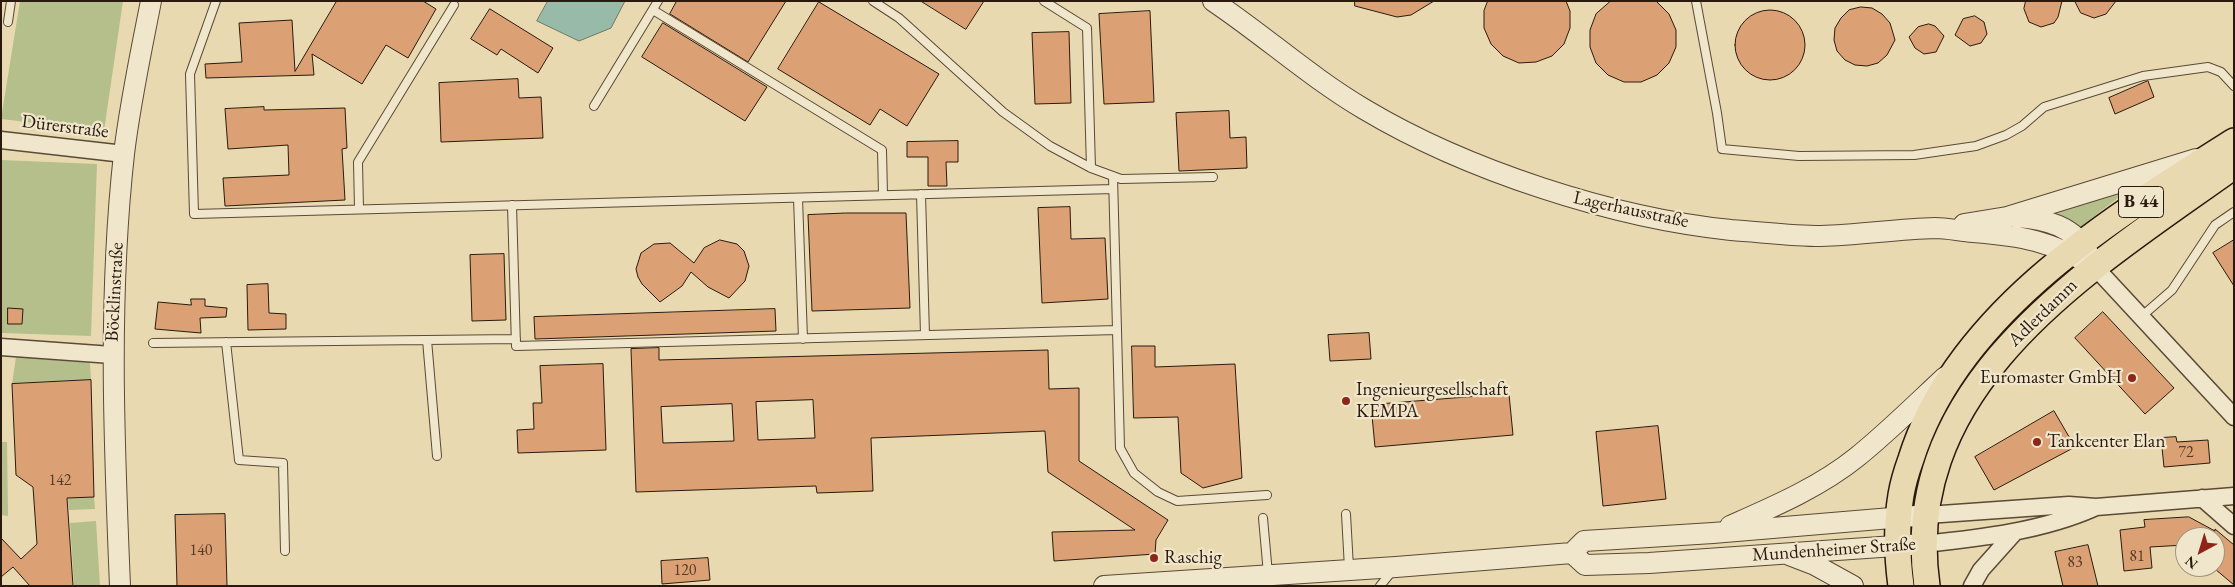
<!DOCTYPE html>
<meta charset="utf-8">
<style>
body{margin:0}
#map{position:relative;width:2235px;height:587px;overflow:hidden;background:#e8d9b0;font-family:"EB Garamond",serif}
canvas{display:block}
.frame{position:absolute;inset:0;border:2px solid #2a1a0d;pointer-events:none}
.north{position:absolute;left:2175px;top:527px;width:50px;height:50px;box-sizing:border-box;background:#f0e6cc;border:1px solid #a19480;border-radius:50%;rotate:219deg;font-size:14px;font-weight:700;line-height:20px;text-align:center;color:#2a1a0d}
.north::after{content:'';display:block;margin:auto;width:18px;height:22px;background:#8f2418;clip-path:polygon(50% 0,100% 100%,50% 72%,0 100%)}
</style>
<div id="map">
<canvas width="2235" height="587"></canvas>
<div class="frame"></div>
<div class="north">N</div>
</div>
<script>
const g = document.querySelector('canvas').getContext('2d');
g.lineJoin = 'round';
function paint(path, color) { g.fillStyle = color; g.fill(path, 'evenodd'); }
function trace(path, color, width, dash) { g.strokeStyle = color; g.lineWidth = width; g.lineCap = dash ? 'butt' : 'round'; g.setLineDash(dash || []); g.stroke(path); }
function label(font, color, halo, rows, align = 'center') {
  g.font = font + ' "EB Garamond",serif'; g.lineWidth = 4.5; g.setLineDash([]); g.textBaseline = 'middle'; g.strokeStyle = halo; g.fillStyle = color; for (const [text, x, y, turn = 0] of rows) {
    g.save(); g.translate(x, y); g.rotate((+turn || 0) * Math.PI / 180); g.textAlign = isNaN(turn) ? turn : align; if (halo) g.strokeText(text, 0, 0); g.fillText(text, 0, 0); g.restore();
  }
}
const green = new Path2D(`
 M20 1H123L104 131 1 119Z
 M1 160 97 164 91 336 1 333Z
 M2132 187 2079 228 2044 211Z
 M16 357 90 363 91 380 12 384Z
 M1 442H7L8 516 1 515Z
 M94 497 95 509 69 510 68 498Z
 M96 521 100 586H74L70 523Z`);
const water = new Path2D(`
 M548 1H625L611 28 579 41 537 21Z`);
const building = new Path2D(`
 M337 1H423L436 9 408 58 386 45 362 84 312 54 314 75 206 78 205 64 242 62 239 23 292 20 295 71Z
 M677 1H786L748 62 670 14Z
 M921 1H984L966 29Z
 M1355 1H1434L1411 15 1397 17 1355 6Z
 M1488 1H1566L1570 11V28L1564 44 1552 56 1536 62 1519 63 1503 56 1491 44 1484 28V11Z
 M1611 1H1656L1669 14 1676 30V47L1669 63 1657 75 1641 82H1624L1608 75 1596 63 1590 47V30L1596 14Z
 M2026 1H2062L2058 17 2054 23 2041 27 2029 22 2024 9Z
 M2075 1H2116L2106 14 2094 18 2081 13Z
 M819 2 939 74 907 126 880 109 870 125 778 69Z
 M1861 7 1872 8 1882 14 1890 23 1895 40 1887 55 1878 63 1867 66 1855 65 1845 60 1837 51 1834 40 1835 28 1841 18 1849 10Z
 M490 9 553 48 538 73 501 49 497 55 471 39Z
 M1735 45a35 35 0 1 1 70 0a35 35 0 1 1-70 0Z
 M1150 11 1154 102 1104 104 1099 14Z
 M1975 16 1984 22 1987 34 1981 43 1970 46 1955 35 1963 19Z
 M663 23 767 87 745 121 642 57Z
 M1929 24 1935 26 1944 36 1936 52 1924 54 1915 48 1909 37 1918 27Z
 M1069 32 1071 103 1035 104 1032 33Z
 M518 79 519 98 541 97 543 138 441 142 439 83Z
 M2148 81 2154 97 2115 114 2109 98Z
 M264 107V110L345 108 347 148 342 149 345 200 225 206 223 178 289 175 288 145 228 149 225 109Z
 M1229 111 1230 138 1246 137 1247 168 1179 171 1176 113Z
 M958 141V162H946L947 186H928V157H907V142Z
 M1070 207 1071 239 1105 238 1108 299 1042 303 1038 208Z
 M846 213H906L910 308 812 311 808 215Z
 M720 240 737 244 744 251 749 266 745 281 729 298 708 287 691 272 682 286 660 302 642 284 638 277 636 269 641 253 654 244 670 243 694 263 704 248Z
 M2234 240V286L2213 253Z
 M504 254 506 320 472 321 470 255Z
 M268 284 269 313 286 314V329L248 330 247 285Z
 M191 299H205V306L227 308 226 317 200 318 201 333 155 329 158 302 191 305Z
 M8 308 23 309 22 324H8Z
 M775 309 776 331 535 339 534 317Z
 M2103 312 2174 388 2145 414 2075 338Z
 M1369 333 1371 359 1330 361 1328 335Z
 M1132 346H1155V367L1235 364 1242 478 1203 488 1181 473 1178 417 1134 418Z
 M659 348V360L1048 350 1049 389 1079 388V461L1168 520 1156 540 1155 554 1054 561 1052 532 1135 530 1048 472 1045 431 871 438 873 491 817 493 816 486 636 492 631 349ZM813 400 815 438 758 440 756 402ZM732 404 734 441 663 443 661 407Z
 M603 364 606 450 518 453 517 430 534 429 533 403H542L540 366Z
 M91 380 94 497 67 498 73 586H30L13 567 1 577V538L21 559 37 544 33 487 16 475 12 384Z
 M1509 394 1513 435 1375 447 1371 405Z
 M2054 411 2075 447 1994 490 1975 457Z
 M1658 426 1666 499 1603 506 1596 432Z
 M2176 437 2177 442 2208 440 2210 463 2164 467 2161 438Z
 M225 514 227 586H177L175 515Z
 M2189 517 2215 531V529L2234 545V585L2215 569V537H2185V545L2150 547 2152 568 2124 571 2120 530 2145 527 2144 520Z
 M2088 545 2098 586H2063L2055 552Z
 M708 558 710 580 662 584 661 561Z`);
const service = new Path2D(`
 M216 1 190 74 194 214 1113 189
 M873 1 899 18 1003 112 1050 146 1091 168 1121 179 1213 177
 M1044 1 1087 28 1091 168
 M1696 1 1717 113 1722 149 1799 156 1914 155 1976 146 2006 135 2022 126 2044 107 2143 76 2208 67 2221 72 2234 86
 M653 10 882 150 883 195
 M8 22 11 1
 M594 106 658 1
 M921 194 925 335
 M798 198 803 339
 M512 205 516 346 1117 330 1113 176
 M359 209 358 162 454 5
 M2142 316 2172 290 2215 225 2234 212
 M1117 330 1120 448 1134 473 1158 492 1177 501 1267 495
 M427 340 437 456
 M226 342 239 460 283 463 285 551
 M153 343 516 339
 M1346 514 1349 568
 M1263 518 1268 574
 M1380 586 1393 570`);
const minor = new Path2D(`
 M1 140 124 154
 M2094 266 2234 417
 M1 347 112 355
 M2202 498 2234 526
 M1927 515 2069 505 2096 507 2234 496
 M1924 544C1981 538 2042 531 2094 508
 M1972 586 1981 570 2015 532`);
const tertiary = new Path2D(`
 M1213 1C1265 36 1310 77 1364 109 1466 170 1613 218 1731 230 1761 232 1792 236 1821 236 1859 235 1897 229 1935 228 1947 228 1960 231 1973 232 2025 236 2048 241 2094 266
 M2016 217C2046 219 2075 226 2089 255
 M1964 224 2007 217 2196 159
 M1730 526C1773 507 1820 487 1857 457 1888 432 1916 404 1945 377
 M1572 553 1585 565 1649 563 1924 544
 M1789 555 1815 565 1853 586
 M120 586C114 442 108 298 124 154 130 103 141 52 151 1
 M1104 586 1396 567 1572 553 1584 541 1713 533 1927 515`);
const primary = new Path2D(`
 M1901 586C1897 556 1896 525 1901 495 1903 483 1907 470 1911 459 1957 312 2111 219 2234 141
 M1927 586C1898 382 2092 268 2234 166`);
const markers = [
 [2132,378,5,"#8f2418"],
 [1346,401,5,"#8f2418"],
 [2037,442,5,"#8f2418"],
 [1154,558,5,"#8f2418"]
];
const numberNames = [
 ["72",2186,453],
 ["142",60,481],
 ["140",201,551],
 ["81",2137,557],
 ["83",2075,563],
 ["120",685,571]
];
const shields = [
 [2141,202,45]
];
const shieldNames = [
 ["B 44",2141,202]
];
const streetNames = [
 ["Dürerstraße",65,127,7],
 ["Lagerhausstraße",1631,210,12],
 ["Böcklinstraße",115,292,-87],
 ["Adlerdamm",2043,313,-44],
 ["Mundenheimer Straße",1834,550,-4]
];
const poiNames = [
 ["Euromaster GmbH",2122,378,"right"],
 ["Ingenieurgesellschaft",1356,390],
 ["KEMPA",1356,412],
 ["Tankcenter Elan",2047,442],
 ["Raschig",1164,558]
];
paint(green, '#b5bf8b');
paint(water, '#98baa8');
trace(water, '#6c7a6a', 1);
paint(building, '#dba174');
trace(building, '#2a1a0d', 1);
trace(service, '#5a4a36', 10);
trace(minor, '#5a4a36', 19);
trace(tertiary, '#5a4a36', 22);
trace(primary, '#2a1a0d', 28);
trace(service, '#f0e6cc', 8);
trace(minor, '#f0e6cc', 16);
trace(tertiary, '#f0e6cc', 20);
trace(primary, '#e8d9b0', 25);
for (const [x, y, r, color] of markers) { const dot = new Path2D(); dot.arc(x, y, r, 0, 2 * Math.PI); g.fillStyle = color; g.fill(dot); trace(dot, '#f0e6cc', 2); }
label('16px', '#563c27', null, numberNames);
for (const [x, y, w] of shields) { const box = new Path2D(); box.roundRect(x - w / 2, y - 15.5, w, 31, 4); g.fillStyle = '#f0e6cc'; g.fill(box); trace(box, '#2a1a0d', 1); }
label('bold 18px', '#2a1a0d', null, shieldNames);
label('19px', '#2a1a0d', '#f0e6cc', streetNames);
label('19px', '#2a1a0d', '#f0e6cc', poiNames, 'left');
</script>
